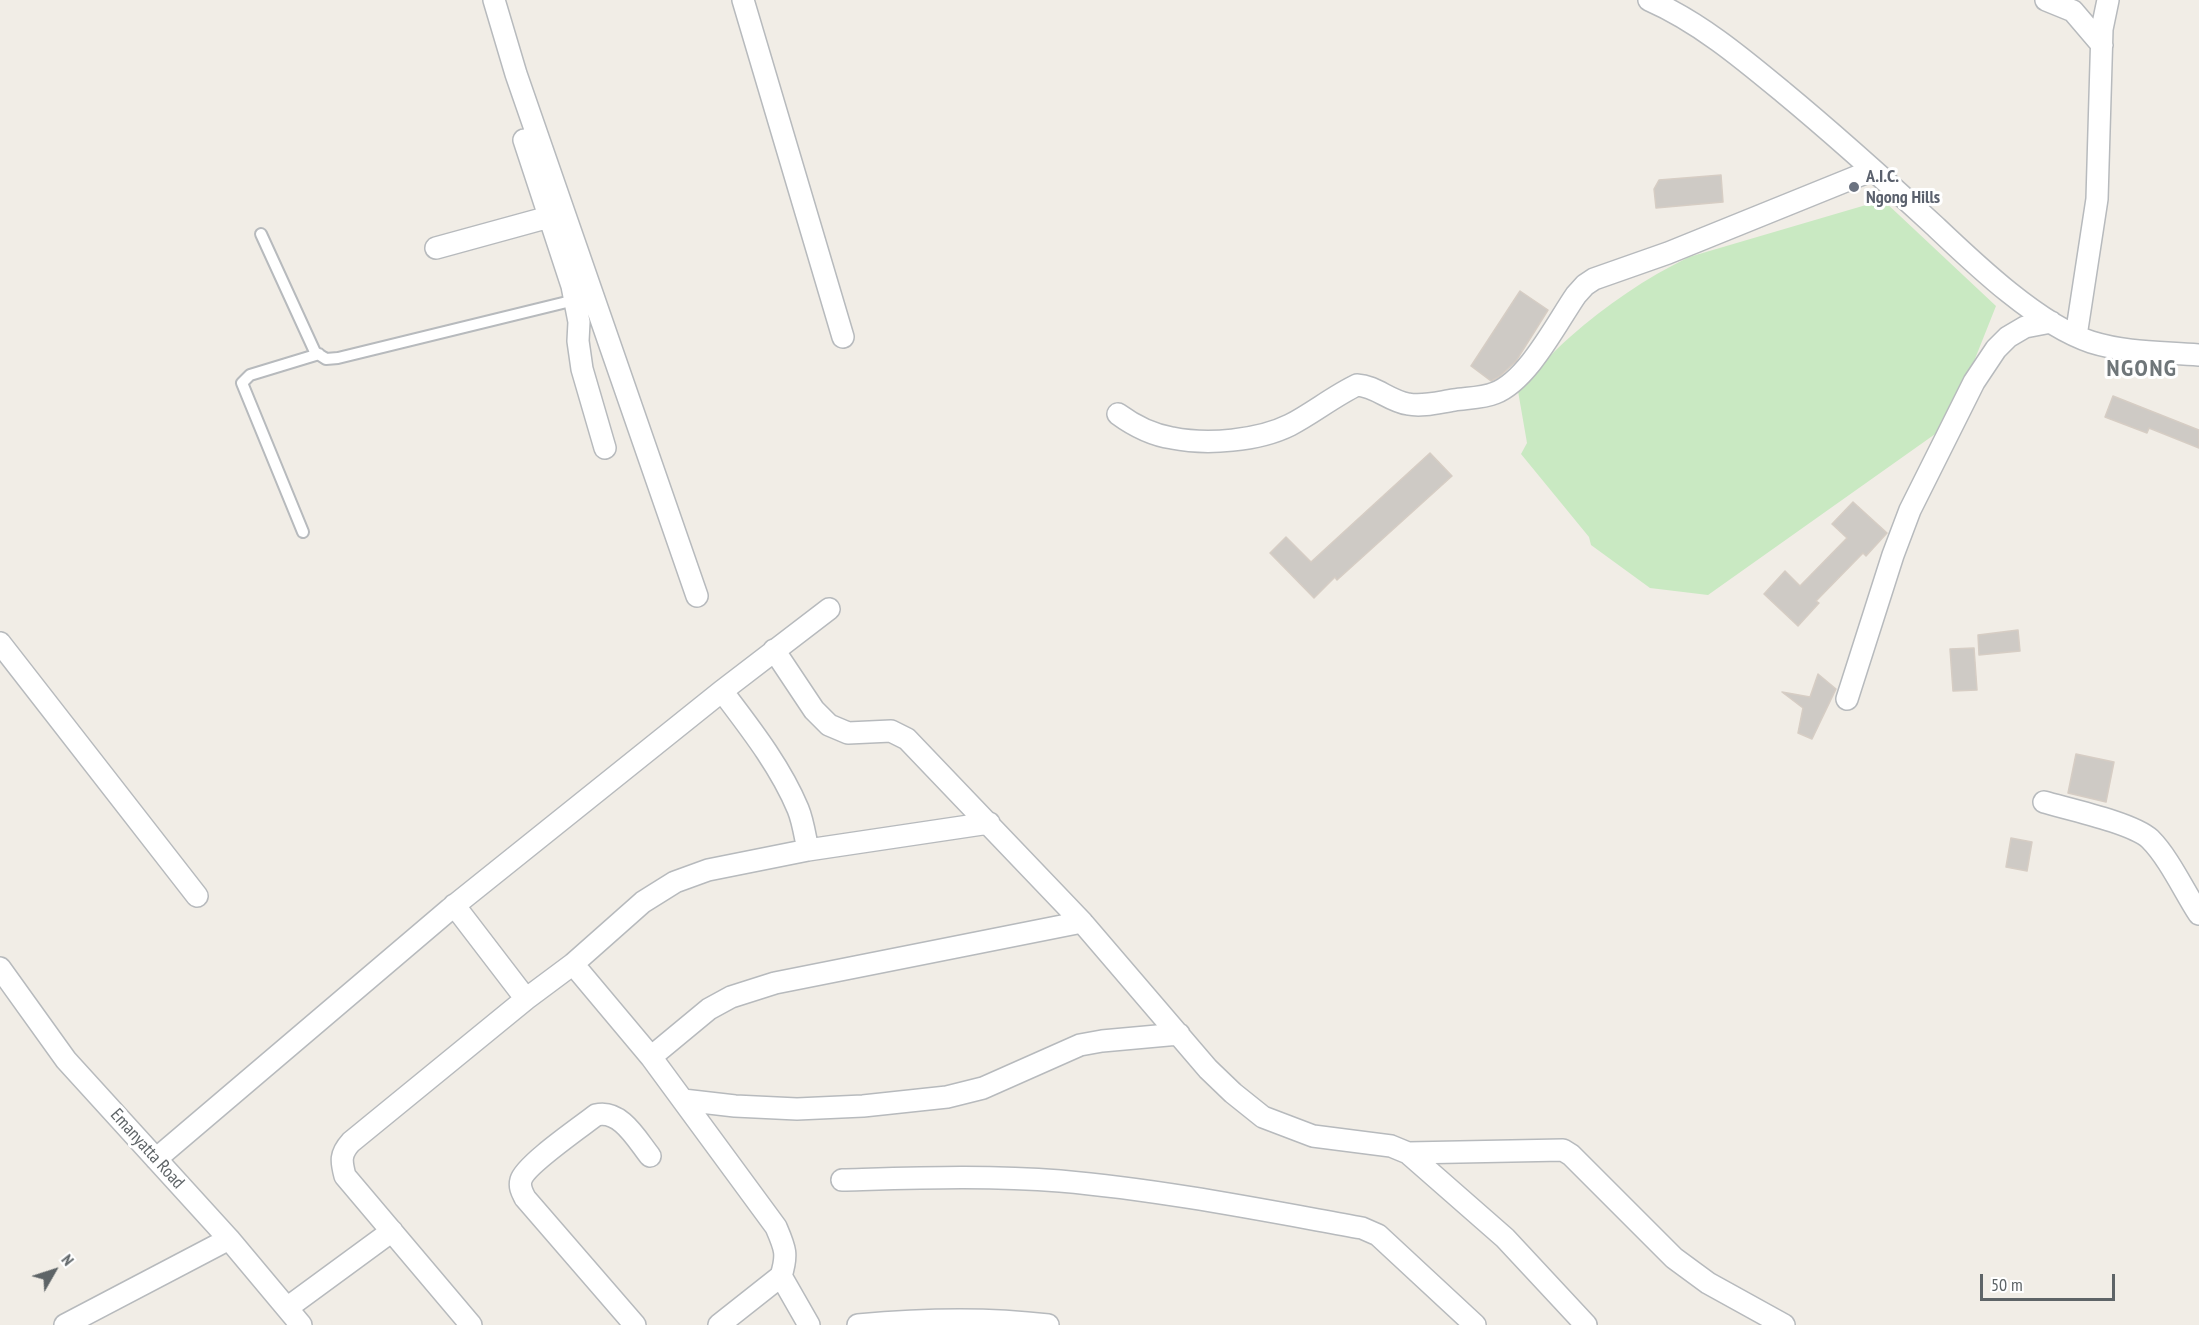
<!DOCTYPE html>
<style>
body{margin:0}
#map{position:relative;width:2199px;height:1325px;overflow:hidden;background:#f1ede6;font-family:"PT Sans Narrow",sans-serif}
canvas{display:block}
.north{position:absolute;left:24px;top:1241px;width:60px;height:60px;-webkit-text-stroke:4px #fff;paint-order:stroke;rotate:51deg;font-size:16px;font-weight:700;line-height:24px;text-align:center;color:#5e6467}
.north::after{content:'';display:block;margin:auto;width:21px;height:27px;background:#5e6467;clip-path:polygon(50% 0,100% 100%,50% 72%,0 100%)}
.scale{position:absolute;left:1980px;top:1274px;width:135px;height:27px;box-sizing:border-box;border:3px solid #5e6467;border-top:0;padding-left:8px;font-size:18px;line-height:21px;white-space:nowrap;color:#5e6467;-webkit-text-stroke:4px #fff;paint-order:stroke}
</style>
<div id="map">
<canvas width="2199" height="1325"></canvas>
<div class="north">N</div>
<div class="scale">50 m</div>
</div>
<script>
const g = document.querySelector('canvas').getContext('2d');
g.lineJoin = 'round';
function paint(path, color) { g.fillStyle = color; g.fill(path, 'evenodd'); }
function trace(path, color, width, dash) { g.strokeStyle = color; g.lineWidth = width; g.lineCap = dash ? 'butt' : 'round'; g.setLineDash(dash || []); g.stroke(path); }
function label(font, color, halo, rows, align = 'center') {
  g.font = font + ' "PT Sans Narrow",sans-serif'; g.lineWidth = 6; g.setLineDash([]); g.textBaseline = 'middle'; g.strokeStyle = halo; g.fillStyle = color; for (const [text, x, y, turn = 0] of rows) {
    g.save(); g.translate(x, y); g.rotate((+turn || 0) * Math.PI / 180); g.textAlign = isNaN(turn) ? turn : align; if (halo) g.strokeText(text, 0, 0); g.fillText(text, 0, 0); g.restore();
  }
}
const green = new Path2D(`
 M1883 200 1996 306 1965 384 1938 432 1708 595 1650 588 1591 545 1589 537 1521 454 1527 443 1518 391C1535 373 1551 353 1570 337 1606 305 1646 278 1689 257Z`);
const building = new Path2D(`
 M1721 175 1723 202 1656 208 1654 189 1659 180Z
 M1520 291 1548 310 1516 361 1500 376 1491 381 1471 366Z
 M2113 396 2199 430V448L2149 428 2147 433 2105 417Z
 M1430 453 1452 476 1337 580 1335 577 1314 598 1270 553 1286 537 1311 562Z
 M1853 502 1887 533 1866 556 1863 553 1816 601 1819 603 1798 626 1764 594 1785 571 1800 586 1847 538 1832 524Z
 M2018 630 2020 651 1979 655 1978 635Z
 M1974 648 1977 690 1953 691 1950 649Z
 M1818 674 1836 689 1812 739 1798 733 1803 708 1782 692 1810 697Z
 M2076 754 2114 762 2106 802 2068 793Z
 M2011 838 2032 842 2027 871 2006 867Z`);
const service = new Path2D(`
 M261 234 315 352 326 359 338 358 575 300
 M303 532 242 383 250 375 319 354`);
const minor = new Path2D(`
 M494 0 516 74 697 596
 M743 0 843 337
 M1649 0C1699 22 1742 58 1783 92 1835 135 1886 181 1936 227 1976 265 2039 325 2091 342 2126 353 2163 352 2199 355
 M2046 0 2073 11 2102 45
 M524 140 572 286 579 322 578 341 582 369 605 448
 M436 248 549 217
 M2076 336 2097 199 2102 29 2108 0
 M1118 414C1133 425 1153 435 1172 438 1207 445 1258 441 1290 425 1313 413 1334 396 1357 385 1376 386 1389 401 1408 404 1423 407 1440 402 1454 400 1467 398 1483 398 1495 393 1528 380 1556 324 1576 295L1585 285 1594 279 1668 253 1873 170
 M0 643 197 896
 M774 650 814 710 829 725 848 733 891 731 907 739 1082 922 1208 1069 1233 1093 1263 1117 1313 1136 1391 1146 1408 1153 1505 1238 1586 1325
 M722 691C750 728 780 766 798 809 803 821 805 836 808 850
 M1847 699 1893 555 1910 510 1974 382 1996 349 2008 337 2025 327 2051 322
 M2044 802C2068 809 2133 823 2150 839 2169 858 2184 891 2199 914
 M454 905 526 999
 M573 964 651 1057 776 1227C785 1248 788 1254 781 1276L809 1325
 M0 968 66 1060 229 1239 301 1325
 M651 1057 709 1009 731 997 775 983 1082 922
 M683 1100 735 1106 797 1109 863 1106 947 1097 983 1088 1080 1045 1102 1041 1179 1034
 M1408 1153 1563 1150 1571 1155 1674 1258 1708 1283 1784 1325
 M156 1159 450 909 722 691 829 609
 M842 1180C914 1178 988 1175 1060 1181 1162 1190 1262 1210 1362 1228L1378 1235 1475 1325
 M287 1308 392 1231
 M65 1325 229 1239
 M471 1325 345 1176C341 1161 340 1154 351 1142L526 999 573 964 643 902 675 882 708 870 808 850 989 823
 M635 1325 525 1198C522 1192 519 1187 521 1180 525 1165 582 1126 596 1115 621 1109 637 1140 650 1156
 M719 1325 781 1276
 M858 1325C922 1319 983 1317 1048 1325`);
const markers = [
 [1854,187,6,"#6b7280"]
];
const worshipNames = [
 ["A.I.C.",1866,177],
 ["Ngong Hills",1866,198]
];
const streetNames = [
 ["Emanyatta Road",147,1149,48]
];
const districtNames = [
 ["NGONG",2142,369]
];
paint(green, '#c9e9c2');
paint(building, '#cecac5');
trace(building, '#d6cdc4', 1.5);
trace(service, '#b7babd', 14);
trace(minor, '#b7babd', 24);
trace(service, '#fff', 10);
trace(minor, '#fff', 21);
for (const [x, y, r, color] of markers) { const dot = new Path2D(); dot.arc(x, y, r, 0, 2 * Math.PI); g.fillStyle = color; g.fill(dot); trace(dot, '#fff', 2); }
label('bold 18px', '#5b616d', '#fff', worshipNames, 'left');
label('18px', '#5e6467', '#fff', streetNames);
g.letterSpacing = '1.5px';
label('bold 24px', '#6f7679', '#fff', districtNames);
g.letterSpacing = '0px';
</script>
